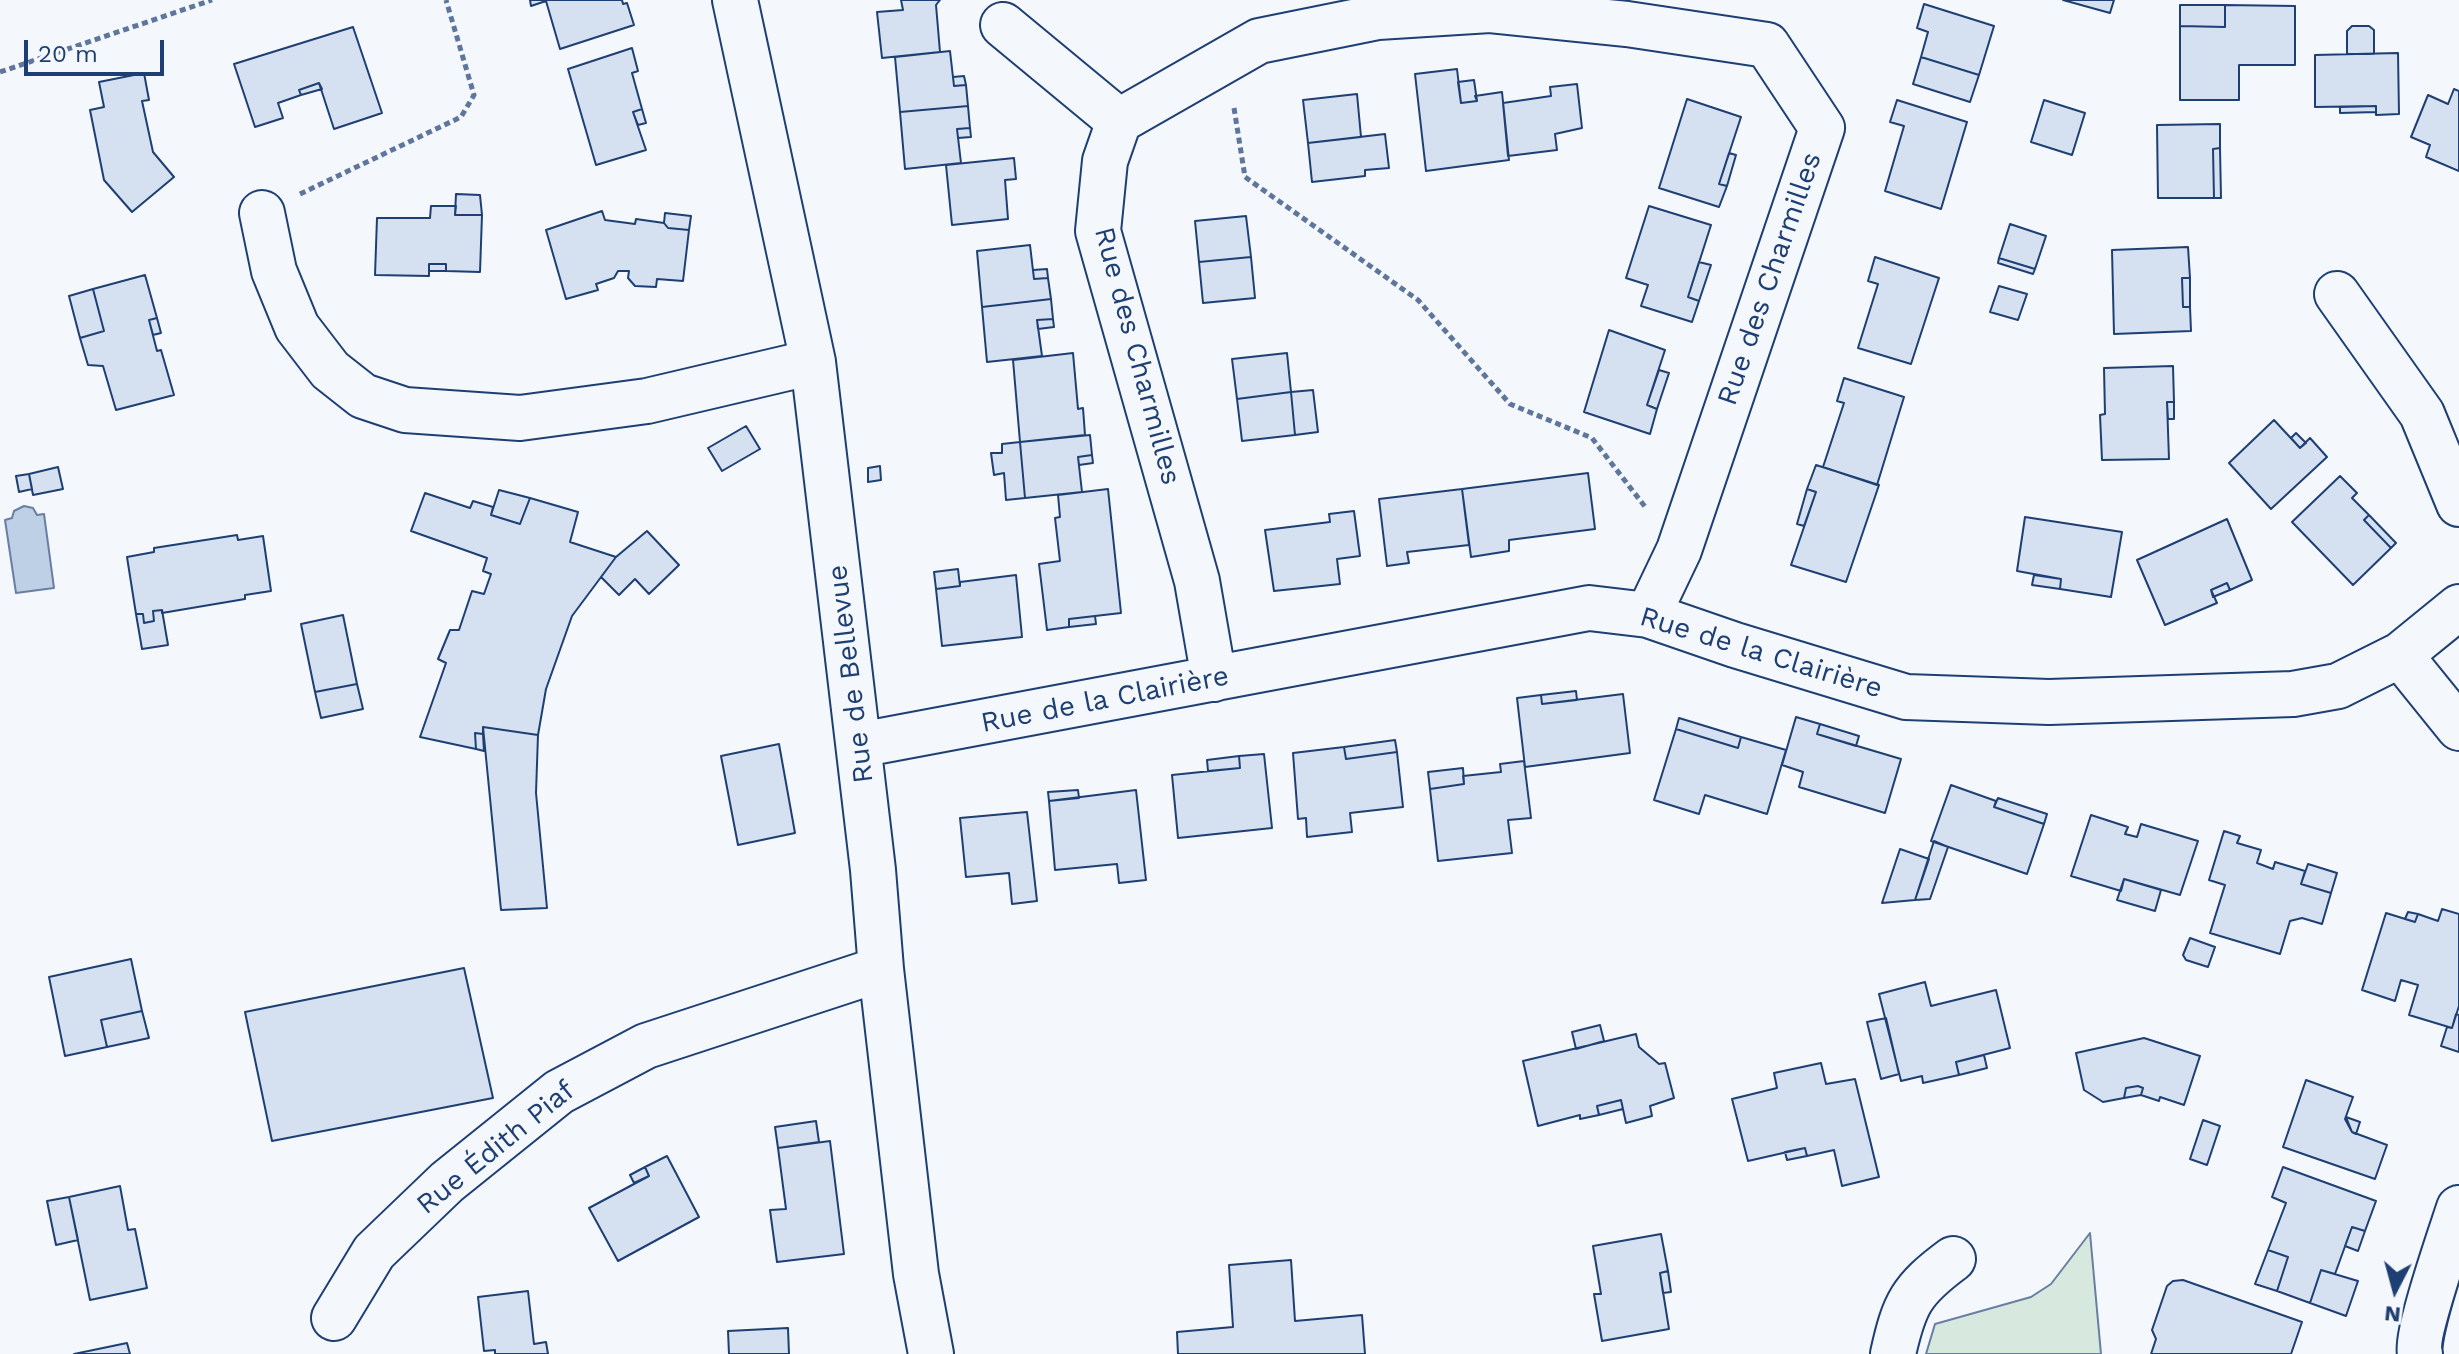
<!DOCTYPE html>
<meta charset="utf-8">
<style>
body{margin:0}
#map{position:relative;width:2459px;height:1354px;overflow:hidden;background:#f4f7fb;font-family:"Work Sans",sans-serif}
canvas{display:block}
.north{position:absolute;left:2355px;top:1250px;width:80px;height:80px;-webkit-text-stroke:6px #f4f7fb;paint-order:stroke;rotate:186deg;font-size:22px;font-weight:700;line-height:32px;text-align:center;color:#1d3f73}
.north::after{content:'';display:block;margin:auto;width:28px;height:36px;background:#1d3f73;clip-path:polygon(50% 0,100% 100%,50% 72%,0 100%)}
.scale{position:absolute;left:24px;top:40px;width:140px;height:36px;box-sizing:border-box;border:4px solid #1d3f73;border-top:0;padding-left:10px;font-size:24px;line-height:28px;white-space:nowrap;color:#1d3f73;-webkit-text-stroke:6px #f4f7fb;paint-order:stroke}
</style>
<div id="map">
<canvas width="2459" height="1354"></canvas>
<div class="north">N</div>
<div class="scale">20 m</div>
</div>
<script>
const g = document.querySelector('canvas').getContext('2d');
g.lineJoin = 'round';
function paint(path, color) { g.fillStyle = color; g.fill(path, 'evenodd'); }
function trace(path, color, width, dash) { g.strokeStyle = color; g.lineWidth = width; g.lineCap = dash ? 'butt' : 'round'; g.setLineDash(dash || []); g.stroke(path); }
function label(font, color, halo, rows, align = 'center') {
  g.font = font + ' "Work Sans",sans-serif'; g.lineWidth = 6; g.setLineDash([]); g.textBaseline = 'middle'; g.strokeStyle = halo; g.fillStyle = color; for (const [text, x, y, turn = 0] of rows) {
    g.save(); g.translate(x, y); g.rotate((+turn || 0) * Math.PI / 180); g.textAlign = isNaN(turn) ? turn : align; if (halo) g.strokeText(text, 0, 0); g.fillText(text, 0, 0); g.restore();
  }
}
const green = new Path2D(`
 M2090 1233 2101 1354H1926L1935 1324 2031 1297 2051 1284Z`);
const water = new Path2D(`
 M24 506 33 508 37 515 44 514 54 588 16 593 5 520 12 518 14 511Z`);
const building = new Path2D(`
 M530 0H622L623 4 627 3 634 25 560 49 546 1 531 6Z
 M901 0H940L936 5 940 52 882 58 877 12 903 10Z
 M2063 0H2114L2110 13Z
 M1924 4 1994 26 1979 75 1921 57 1928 32 1917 28Z
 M2180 5H2225V27L2180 26Z
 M2225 5 2295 6V65H2239V100H2180V26L2225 27Z
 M2352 26H2369L2374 30V54H2347V31Z
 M353 27 382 113 334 129 319 83 299 90 301 95 278 103 283 118 255 127 234 64Z
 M632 48 638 71 632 73 642 109 633 112 646 150 596 165 568 69Z
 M950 51 954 86 966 85 968 106 900 112 895 57Z
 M2398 53 2399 114 2376 115V106L2315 107V55Z
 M1921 57 1979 75 1970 102 1913 84Z
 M1457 69 1461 103 1477 101 1475 96 1502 92 1509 160 1426 171 1415 74Z
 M144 73 149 100 142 101 153 152 174 177 132 212 104 180 90 110 104 107 99 82Z
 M964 76 966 85 954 86 953 77Z
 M1474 80 1477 101 1461 103 1458 82Z
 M319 83 322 89 301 95 299 90Z
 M1577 84 1582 128 1555 134 1557 150 1508 156 1503 103 1551 96 1550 87Z
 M2454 89 2459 91V171L2426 157 2430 145 2411 137 2428 95 2448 104Z
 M1357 94 1361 137 1308 143 1303 100Z
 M1687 99 1741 117 1719 184 1727 186 1719 207 1659 188Z
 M1897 100 1967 122 1941 209 1885 191 1904 126 1890 122Z
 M2044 100 2085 113 2072 155 2031 142Z
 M968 106 970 128 957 129 961 163 905 169 900 112Z
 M2376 106V112L2340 113V107Z
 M642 109 646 123 638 125 633 112Z
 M2220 124V148L2213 149 2214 198H2158L2157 125Z
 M970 128 971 137 958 138 957 129Z
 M1385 134 1389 168 1365 170V176L1312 182 1308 143Z
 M2220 148 2221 198H2214L2213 149Z
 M1729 153 1736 155 1727 186 1719 184Z
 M1014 158 1016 179 1005 180 1008 219 952 225 946 165Z
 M456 194 480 195 482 215H455Z
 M431 206H456L455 215H482L480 272 446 271V264H429V276L375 275 377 218H430Z
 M1649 206 1711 225 1688 297 1699 301 1692 322 1641 306 1648 285 1626 278Z
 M602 211 605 220 635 224 636 219 664 223 668 228 689 230 683 281 657 279 656 287 635 286 628 278 629 271H618L614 278 596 284 598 290 566 299 546 230Z
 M665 213 691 216 689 230 668 228 664 223Z
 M1246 216 1251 257 1199 262 1195 221Z
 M2010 224 2046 236 2035 269 1999 258Z
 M1030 245 1034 279 1048 278 1051 299 982 307 977 251Z
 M2188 247 2190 278H2182L2183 307H2190L2191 331 2114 334 2112 250Z
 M1251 257 1255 298 1203 303 1199 262Z
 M1875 257 1939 278 1911 364 1858 348 1878 284 1868 281Z
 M1999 258 2035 269 2033 274 1998 263Z
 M1699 262 1711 265 1699 301 1688 297Z
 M429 264H446V271H429Z
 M1047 269 1048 278 1034 279 1033 270Z
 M145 275 157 318 149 320 157 351 161 350 174 395 116 410 103 366 88 365 80 338 104 331 93 289Z
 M2182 278H2190V307H2183Z
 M1999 286 2027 294 2018 320 1990 312Z
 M93 289 104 331 80 338 69 296Z
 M1051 299 1053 319 1037 320 1042 356 987 362 982 307Z
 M157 318 161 333 153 335 149 320Z
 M1053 319 1054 327 1038 329 1037 320Z
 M1609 330 1665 350 1647 405 1657 409 1650 434 1584 412Z
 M1073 353 1078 409 1083 408 1085 435 1020 442 1013 360Z
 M1287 353 1291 392 1237 399 1232 359Z
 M2173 366 2174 402H2167L2169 459 2102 460 2100 415 2105 414 2104 368Z
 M1659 370 1669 373 1657 409 1647 405Z
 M1844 378 1904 397 1877 485 1823 467 1844 403 1837 401Z
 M1313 390 1318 432 1295 435 1291 392Z
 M1291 392 1295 435 1242 441 1237 399Z
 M2167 402H2174V419H2168Z
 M2274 420 2300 448 2310 438 2327 457 2271 509 2229 463Z
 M746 426 760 449 722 471 708 448Z
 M2296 433 2306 443 2300 448 2291 438Z
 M1090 435 1092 455 1078 457 1082 492 1025 498 1020 442Z
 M1020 442 1025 498 1006 500 1004 473 994 475 991 453H1002V444Z
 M1092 455 1093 463 1079 465 1078 457Z
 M1816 465 1879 485 1846 582 1791 565 1816 492 1807 489Z
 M880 466 881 480 868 482V468Z
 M58 467 63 489 33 495 29 474Z
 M1588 473 1595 529 1509 540V551L1471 557 1462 489Z
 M29 474 32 489 19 492 16 476Z
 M2340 476 2357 493 2352 498 2369 515 2364 520 2391 548 2353 585 2292 522Z
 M1108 489 1121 613 1069 619V627L1047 630 1039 564 1060 561 1055 518 1060 517 1058 495Z
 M1462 489 1469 545 1407 552 1409 563 1387 566 1379 499Z
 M1807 489 1816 492 1804 526 1797 524Z
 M499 490 530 498 520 524 491 515Z
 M425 493 470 508 473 501 493 507 491 515 520 524 530 498 578 512 570 542 616 557 572 616 546 689 538 735 483 727V734L475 733 476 749 420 737 446 663 438 659 450 630H459L472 591 484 594 491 574 483 571 487 558 411 531Z
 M1354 511 1360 556 1337 559 1340 584 1274 591 1265 530 1330 522 1329 514Z
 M2369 515 2396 543 2391 548 2364 520Z
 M2025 517 2122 532 2111 597 2060 589 2061 579 2017 571Z
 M2227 519 2252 580 2230 590 2227 583 2211 590 2217 603 2165 625 2137 560Z
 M647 531 679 565 649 594 635 579 619 595 601 577 616 557Z
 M237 535 238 540 263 536 271 591 245 595V599L162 613V610L153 611 154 621 144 623 143 614H136L127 557 154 552V548Z
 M958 569 960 586 936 589 934 572Z
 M1016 575 1022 637 942 646 936 589 960 586V582Z
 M2034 575 2061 579 2060 589 2032 585Z
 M2227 583 2230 590 2213 597 2211 590Z
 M162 610 168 645 142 649 136 614H143L144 623 154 621 153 611Z
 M343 615 357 684 315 692 301 624Z
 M1095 616 1096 624 1069 627V619Z
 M357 684 363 709 321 718 315 692Z
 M1576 691 1577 700 1542 704 1541 695Z
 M1623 694 1630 753 1525 767 1517 698 1541 695 1542 704Z
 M1796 717 1820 724 1817 734 1901 759 1885 813 1799 787 1803 772 1782 765Z
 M1679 718 1741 737 1738 748 1676 729Z
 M1820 724 1859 736 1856 746 1817 734Z
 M483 727 538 735 536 793 547 908 501 910Z
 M1676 729 1738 748 1741 737 1786 750 1767 814 1705 795 1699 814 1654 800Z
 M475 733 483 734 484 751 476 749Z
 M1395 740 1397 752 1346 759 1344 747Z
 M779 744 795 833 738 845 721 756Z
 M1344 747 1346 759 1397 752 1403 807 1350 813 1352 832 1307 837 1306 818 1298 819 1293 753Z
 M1264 754 1272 828 1178 838 1172 775 1240 768 1239 756Z
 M1239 756 1240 768 1208 771 1207 760Z
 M1524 761 1531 818 1508 820 1512 853 1438 861 1430 789 1464 784 1463 776 1501 772 1500 764Z
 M1463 768 1464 784 1430 789 1428 772Z
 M1951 785 1996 801 1994 807 2044 824 2027 874 1931 841Z
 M1078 790 1079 798 1049 801 1048 792Z
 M1136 790 1146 880 1119 883 1117 864 1055 870 1049 801Z
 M1998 798 2047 814 2044 824 1994 807Z
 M1027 812 1037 901 1012 904 1009 873 966 877 960 818Z
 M2091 815 2128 827 2125 834 2137 837 2141 824 2198 841 2180 895 2124 879 2121 891 2071 876Z
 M2224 831 2240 836 2237 843 2261 850 2257 863 2273 869 2275 862 2305 871 2301 884 2331 893 2322 924 2302 918 2290 921 2280 954 2210 933 2225 885 2209 880Z
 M1934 841 1948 847 1930 899 1915 900Z
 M1900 849 1929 859 1915 900 1882 903Z
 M2308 864 2337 873 2331 893 2301 884Z
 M2124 879 2161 890 2155 911 2117 900Z
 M2442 909 2459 914V1006L2452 1028 2409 1015 2418 985 2401 980 2395 1001 2362 990 2386 913 2415 922 2418 914 2438 921Z
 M2408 912 2418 914 2415 922 2405 919Z
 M2190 938 2215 947 2208 967 2186 960 2183 955Z
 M131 959 142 1011 101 1020 107 1047 65 1056 49 977Z
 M464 968 493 1098 272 1141 245 1012Z
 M1925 982 1931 1006 1996 990 2010 1048 1956 1062 1959 1075 1923 1083 1922 1076 1901 1081 1879 994Z
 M142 1011 149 1038 107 1047 101 1020Z
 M2456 1014 2459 1015V1052L2441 1046 2447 1027 2452 1028Z
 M1886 1018 1899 1074 1881 1079 1867 1022Z
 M1600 1025 1604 1041 1576 1049 1572 1032Z
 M1636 1034 1639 1047 1659 1064 1665 1063 1674 1098 1650 1106 1652 1116 1626 1123 1621 1100 1597 1106 1599 1115 1580 1119V1115L1538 1126 1523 1061Z
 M2144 1038 2200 1056 2184 1105 2160 1097 2159 1101 2141 1095 2143 1088 2138 1086 2126 1088 2124 1098 2103 1102 2084 1090 2076 1053Z
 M1984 1055 1987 1068 1959 1075 1956 1062Z
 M1821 1063 1826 1084 1855 1079 1879 1177 1842 1186 1834 1150 1807 1156 1805 1148 1748 1161 1732 1099 1777 1088 1774 1073Z
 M2306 1080 2353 1097 2345 1119 2352 1132 2387 1145 2375 1179 2283 1147Z
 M2138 1086 2143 1088 2141 1095 2124 1098 2126 1088Z
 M1621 1100 1623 1109 1599 1115 1597 1106Z
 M2346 1117 2360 1122 2356 1134 2352 1132Z
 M2203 1120 2220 1126 2207 1165 2190 1159Z
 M816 1121 819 1142 778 1148 775 1127Z
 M830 1141 844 1254 777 1262 770 1210 786 1209 778 1148Z
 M1805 1148 1807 1156 1787 1160 1785 1152Z
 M667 1156 699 1217 618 1261 589 1208 649 1176 645 1167Z
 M645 1167 649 1176 634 1183 630 1175Z
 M2283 1167 2376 1201 2365 1231 2352 1227 2335 1274 2321 1270 2310 1303 2277 1291 2288 1257 2268 1250 2286 1203 2272 1197Z
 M120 1186 128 1230 135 1229 147 1288 90 1300 69 1197Z
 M69 1197 78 1240 56 1245 47 1201Z
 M2352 1227 2365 1231 2358 1251 2345 1246Z
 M1661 1234 1668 1271 1660 1273 1669 1329 1602 1341 1594 1294H1601L1593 1246Z
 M2268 1250 2288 1257 2277 1291 2255 1284Z
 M1291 1260 1295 1321 1362 1315 1365 1354H1178L1177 1332 1233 1327 1229 1265Z
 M2321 1270 2358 1281 2346 1316 2310 1303Z
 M1668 1271 1671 1292 1663 1293 1660 1273Z
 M2183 1280 2302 1322 2291 1354H2151L2156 1339 2152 1330 2167 1286 2173 1281Z
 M528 1291 534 1344 546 1342 548 1354H495V1350L484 1351 478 1297Z
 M788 1328 789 1354H729L728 1331Z
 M127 1343 130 1354H74Z`);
const path = new Path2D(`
 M0 72 212 0
 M1234 108 1245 177 1418 300 1510 404 1592 438 1646 508
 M300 194 461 117 474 95 446 0`);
const minor = new Path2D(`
 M735 0 813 362 873 870 881 969 916 1274 931 1354
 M1003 25 1119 121
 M262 213 274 271 297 327 330 370 363 396 405 410 520 418 647 401 813 362
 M2337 294 2422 414 2459 504
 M2400 655 2459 728
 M1214 679 1197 581 1098 231 1105 161 1119 121 1259 41 1378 17 1490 10 1627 24 1767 45 1822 128 1679 550 1648 615
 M859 745 1589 608 1648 615 1735 645 1906 697 2049 702 2293 694 2338 686 2400 655 2459 607
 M334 1318 374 1252 447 1182 559 1092 646 1046 881 969
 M1893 1354C1904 1304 1911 1290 1953 1259
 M2420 1354C2415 1335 2451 1233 2459 1208`);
const streetNames = [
 ["Rue des Charmilles",1770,279,-71],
 ["Rue des Charmilles",1137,356,75],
 ["Rue de la Clairière",1761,653,17],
 ["Rue de Bellevue",851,674,-97],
 ["Rue de la Clairière",1105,700,-11],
 ["Rue Édith Piaf",496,1148,-39]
];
paint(green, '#d7e8df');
trace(green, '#687fa3', 2);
paint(water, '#bed0e5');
trace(water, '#687fa3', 2);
paint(building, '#d5e0f0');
trace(building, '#1d3f73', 2);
trace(minor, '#1d3f73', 48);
trace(path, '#5e769c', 5, [6, 4]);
trace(minor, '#f4f7fb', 44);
label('28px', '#1d3f73', '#f4f7fb', streetNames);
</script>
